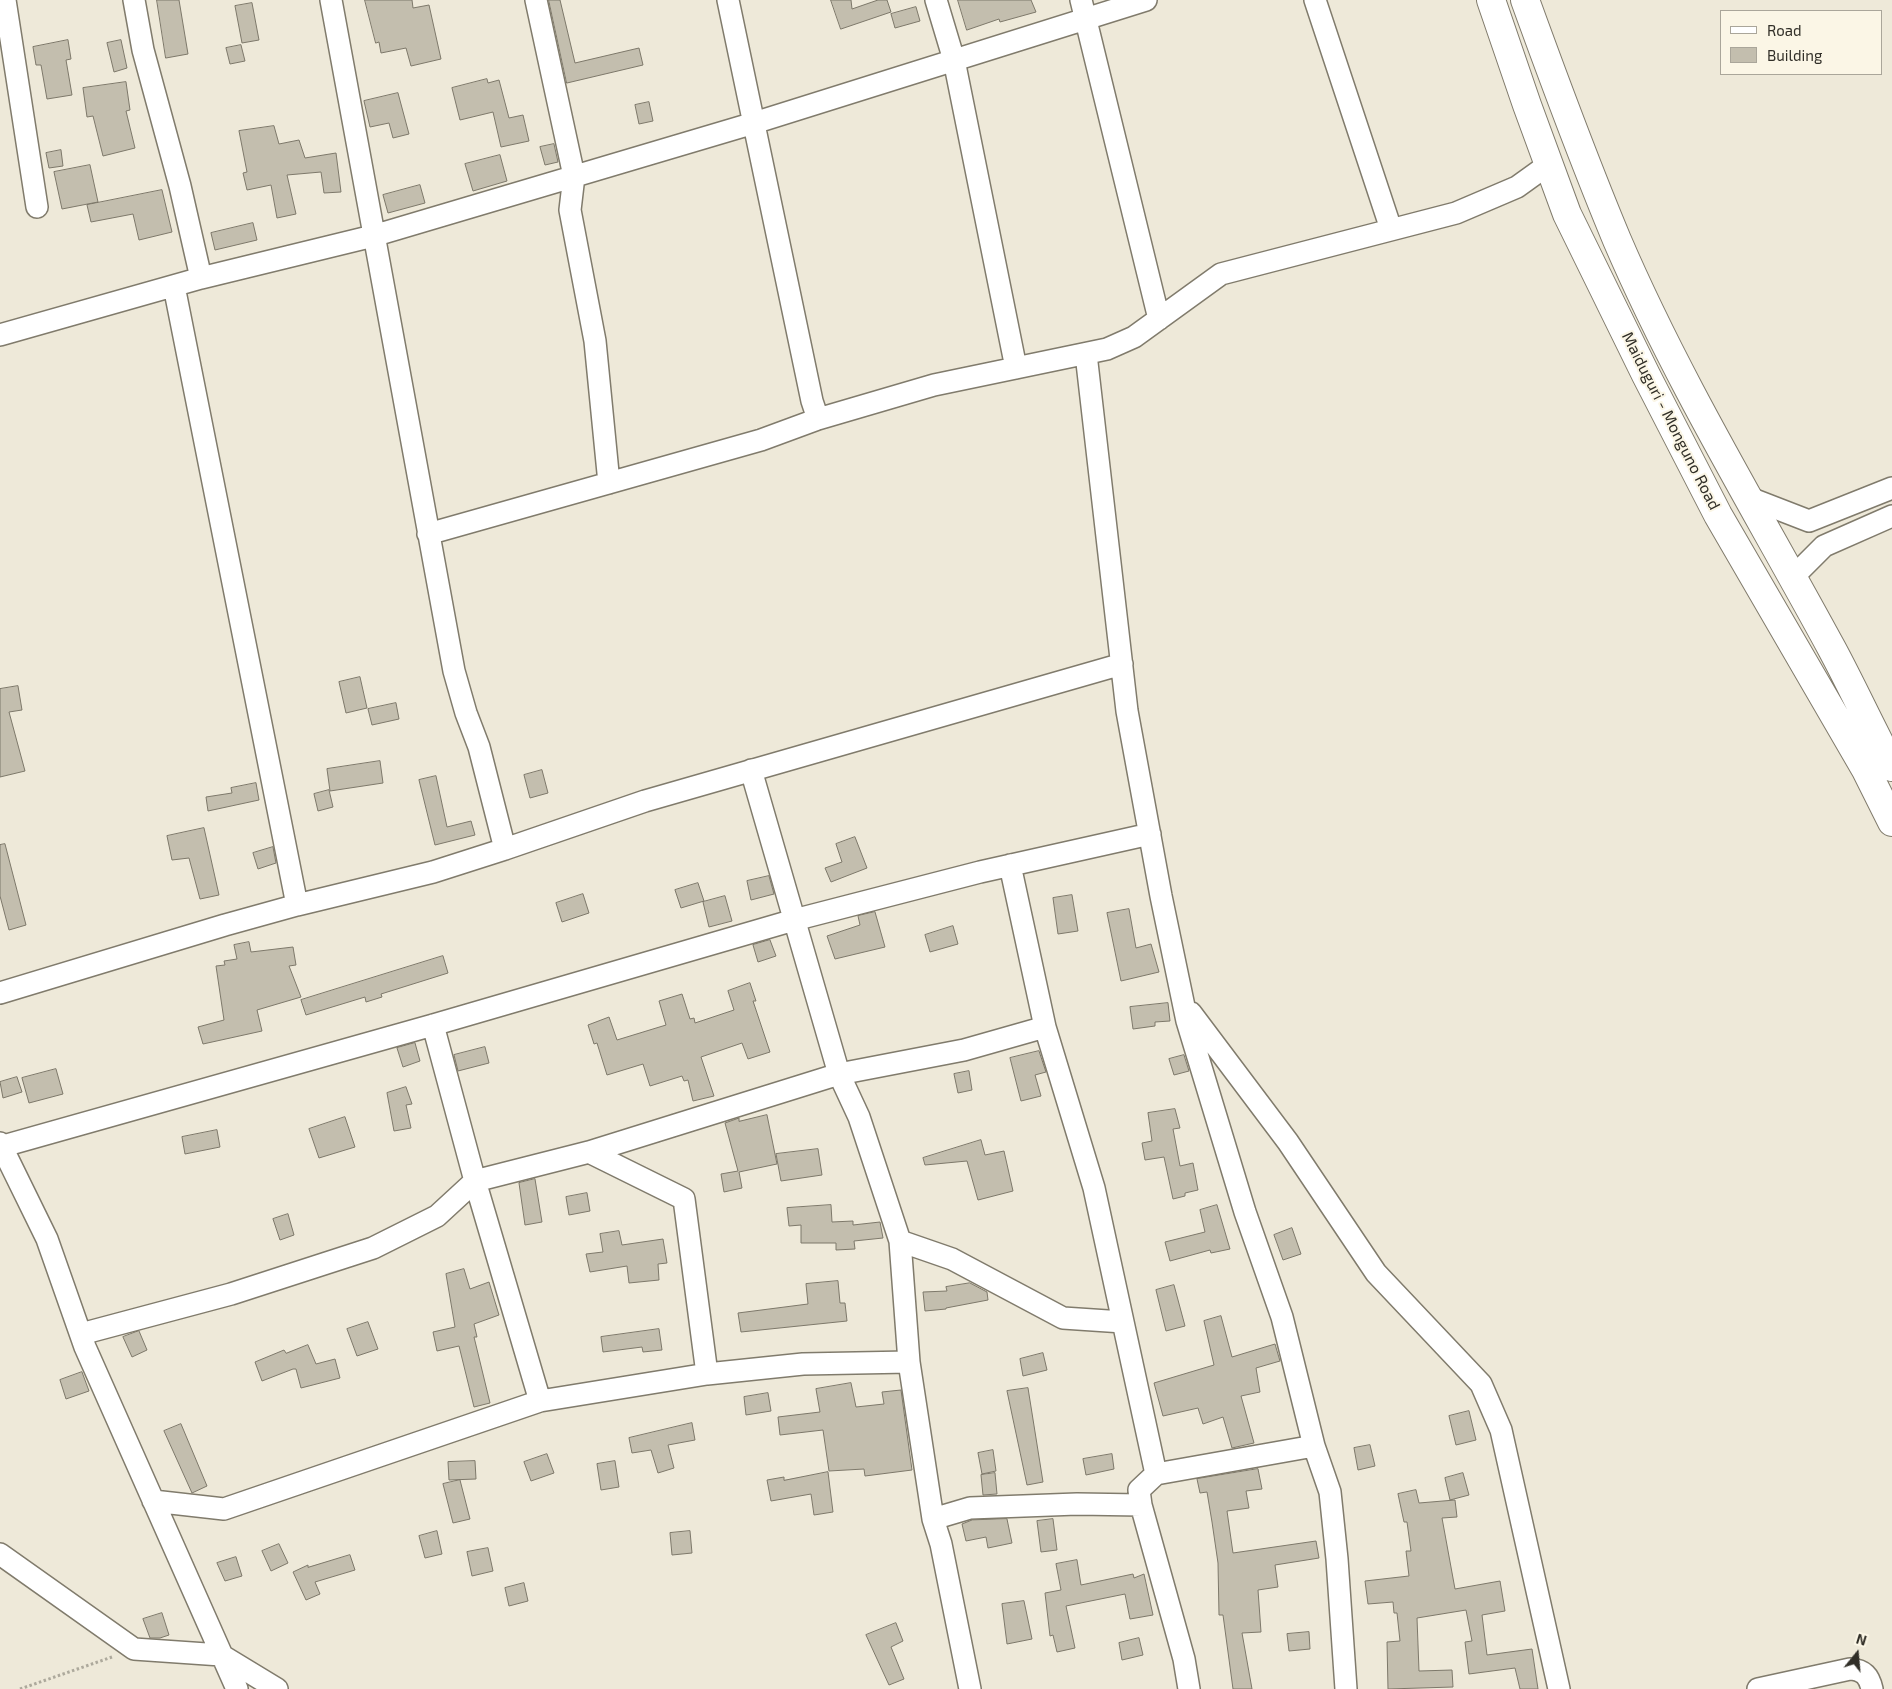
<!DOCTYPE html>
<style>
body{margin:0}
#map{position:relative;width:1892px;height:1689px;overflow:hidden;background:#eee9d9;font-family:"Exo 2",sans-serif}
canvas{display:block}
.legend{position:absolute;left:1720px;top:10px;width:162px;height:65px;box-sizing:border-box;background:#fbf6e6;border:1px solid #aaa69a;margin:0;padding:6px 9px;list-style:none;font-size:15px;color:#302e27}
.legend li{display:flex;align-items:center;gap:10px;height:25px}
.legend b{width:25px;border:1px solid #aaa69a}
.north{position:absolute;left:1832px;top:1629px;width:50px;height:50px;-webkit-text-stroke:4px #fbf6e6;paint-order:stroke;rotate:17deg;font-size:14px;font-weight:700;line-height:20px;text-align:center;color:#302e27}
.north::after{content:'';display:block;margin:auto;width:18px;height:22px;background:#302e27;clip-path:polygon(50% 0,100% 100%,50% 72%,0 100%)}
</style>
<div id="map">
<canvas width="1892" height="1689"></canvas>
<ul class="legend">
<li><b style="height:6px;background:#fff"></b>Road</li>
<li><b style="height:14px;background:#c3beae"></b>Building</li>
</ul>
<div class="north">N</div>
</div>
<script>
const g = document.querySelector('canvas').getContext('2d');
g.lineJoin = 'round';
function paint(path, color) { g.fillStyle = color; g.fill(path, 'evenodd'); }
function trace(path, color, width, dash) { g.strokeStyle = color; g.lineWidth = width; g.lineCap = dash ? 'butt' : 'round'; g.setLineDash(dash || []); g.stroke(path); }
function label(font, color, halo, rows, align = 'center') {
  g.font = font + ' "Exo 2",sans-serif'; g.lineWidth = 4; g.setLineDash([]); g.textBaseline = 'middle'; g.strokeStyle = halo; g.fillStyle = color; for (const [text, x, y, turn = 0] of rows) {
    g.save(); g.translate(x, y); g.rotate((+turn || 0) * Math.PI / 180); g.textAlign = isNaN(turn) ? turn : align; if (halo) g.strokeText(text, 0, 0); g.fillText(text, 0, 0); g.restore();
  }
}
const building = new Path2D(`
 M157 0H179L188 54 166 58Z
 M365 0H412L413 8 429 5 441 59 411 66 406 48 381 53 379 42 376 43Z
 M549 0H560L575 63 639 48 643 65 567 83Z
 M831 0H851L852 9 878 0H887L891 12 841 29Z
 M958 0H1031L1036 12 1000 22 999 19 967 30Z
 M252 3 259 40 242 43 235 6Z
 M916 7 920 21 895 28 891 14Z
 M68 40 71 59 66 60 72 95 47 99 41 65H36L33 47Z
 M121 40 127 68 114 72 107 43Z
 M241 45 245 61 230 64 226 48Z
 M487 79 488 83 499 80 509 118 523 115 529 141 501 147 493 112 460 120 452 88Z
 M126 82 130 110 126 111 135 148 103 156 93 116 87 117 83 88Z
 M398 93 409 134 393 138 389 123 370 127 364 101Z
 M649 102 653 121 639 124 635 105Z
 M274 126 279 144 299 140 305 158 336 153 341 192 324 193 321 172 287 175 296 214 277 218 271 185 247 190 243 173 247 172 239 131Z
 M554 144 558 162 545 165 540 147Z
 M61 150 63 166 49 168 46 153Z
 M500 155 507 181 473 191 465 164Z
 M90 165 98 202 62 209 54 172Z
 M420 185 425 203 388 213 383 195Z
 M162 190 172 232 139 240 133 214 91 222 87 205Z
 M253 223 257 240 215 250 211 233Z
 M360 677 367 708 346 713 339 682Z
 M18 686 22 710 9 712 25 771 0 777V689Z
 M396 703 399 719 372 725 368 709Z
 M380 761 383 783 330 791 327 769Z
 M542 770 548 793 530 798 524 775Z
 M436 776 447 827 471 821 475 835 435 845 419 780Z
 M256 783 259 800 208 811 206 797 232 793 231 788Z
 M329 790 333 807 318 811 314 794Z
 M204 828 219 895 200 899 189 858 172 860 167 836Z
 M855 837 867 868 831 882 825 868 842 862 836 844Z
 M5 844 26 925 9 930 0 896V845Z
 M273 847 276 863 258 869 253 853Z
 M769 876 774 894 751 900 747 881Z
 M698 883 704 901 681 908 675 890Z
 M583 894 589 913 562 922 556 903Z
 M1072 895 1078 931 1058 934 1053 898Z
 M725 896 732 921 709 927 703 902Z
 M1129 909 1136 948 1151 944 1159 972 1121 981 1107 913Z
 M875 912 885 947 835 959 827 936 860 925 858 916Z
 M953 926 958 944 930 952 925 935Z
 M770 940 776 956 758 962 753 945Z
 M249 942 251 952 293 947 296 965 289 966 301 997 257 1010 262 1031 203 1044 198 1027 224 1020 216 966 225 965 224 961 237 959 234 945Z
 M443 956 448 973 381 994 382 997 366 1002 365 997 306 1015 301 1000Z
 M750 983 756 1001H753L770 1052 748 1059 742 1043 701 1057 714 1096 693 1101 688 1080 684 1081 682 1076 650 1086 643 1064 607 1075 597 1043 594 1044 588 1025 609 1017 617 1040 666 1025 659 1001 682 994 690 1019 694 1018 695 1023 734 1010 728 991Z
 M1168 1003 1170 1021 1155 1022V1026L1133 1029 1130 1007Z
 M415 1043 420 1061 403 1067 397 1048Z
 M485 1047 489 1063 458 1071 454 1055Z
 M1039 1051 1046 1072 1035 1075 1041 1096 1021 1101 1010 1058Z
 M1184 1055 1189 1071 1174 1075 1169 1059Z
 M56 1069 63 1094 29 1103 22 1078Z
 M969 1071 972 1090 958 1093 954 1074Z
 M17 1077 22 1092 3 1098 0 1082Z
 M406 1087 412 1104 406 1105 411 1128 394 1131 387 1093Z
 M1175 1109 1180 1128 1173 1129 1180 1166 1193 1163 1198 1190 1185 1193V1196L1173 1199 1164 1157 1145 1160 1142 1143 1152 1141 1148 1113Z
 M767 1115 777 1164 739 1172 742 1188 724 1192 721 1174 738 1171 725 1123 739 1118V1121Z
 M345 1117 355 1147 319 1158 309 1129Z
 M217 1130 220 1147 185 1154 182 1137Z
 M981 1140 985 1155 1004 1151 1013 1191 978 1200 967 1161 925 1165 923 1158Z
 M818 1149 822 1175 781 1181 776 1154Z
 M535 1179 542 1222 525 1225 519 1183Z
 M587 1193 590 1211 569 1215 566 1197Z
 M831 1205 832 1222 853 1221V1225L880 1222 883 1238 854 1241 855 1249 836 1250V1243H801V1225L789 1226 787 1208Z
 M1217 1205 1230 1249 1211 1253 1210 1250 1170 1261 1165 1242 1205 1232 1200 1210Z
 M288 1214 294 1235 280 1240 273 1219Z
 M1292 1228 1301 1254 1283 1260 1274 1235Z
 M619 1231 622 1245 663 1239 667 1263 658 1264 659 1280 629 1283 627 1266 590 1272 586 1254 603 1252 600 1234Z
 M464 1269 470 1289 489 1282 499 1315 474 1324 477 1337H474L490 1403 474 1407 459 1346 437 1351 433 1332 455 1327 446 1274Z
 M838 1281 840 1303H845L847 1321 741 1332 738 1313 808 1304 806 1284Z
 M970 1283 987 1292 988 1300 946 1308V1309L925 1311 923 1292 947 1291 946 1287Z
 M1174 1285 1185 1326 1166 1331 1156 1290Z
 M1221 1316 1232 1357 1275 1344 1280 1361 1256 1368 1260 1392 1241 1396 1254 1443 1232 1448 1223 1417 1203 1424 1198 1408 1163 1416 1154 1383 1214 1365 1204 1321Z
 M368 1322 378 1349 357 1356 347 1329Z
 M659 1329 662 1350 643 1352 642 1347 603 1352 601 1337Z
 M139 1331 147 1350 132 1357 123 1337Z
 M308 1345 316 1364 335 1359 340 1378 301 1388 296 1369H293L262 1381 255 1362 284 1350 286 1353Z
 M1043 1353 1047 1370 1023 1376 1020 1359Z
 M82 1372 89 1391 66 1399 60 1380Z
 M851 1383 856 1407 884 1404 882 1392 901 1390 912 1470 865 1476 864 1469 829 1471 823 1430 780 1435 778 1417 820 1412 816 1389Z
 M1028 1388 1043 1482 1027 1485 1007 1391Z
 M768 1393 771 1411 746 1415 744 1397Z
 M1469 1411 1476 1440 1456 1445 1449 1416Z
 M692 1423 695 1440 668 1445 674 1468 658 1473 651 1450 632 1453 629 1438Z
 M181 1424 207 1486 192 1493 164 1431Z
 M1370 1445 1375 1466 1358 1470 1354 1448Z
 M993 1450 996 1471 982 1474 978 1453Z
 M547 1454 554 1473 531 1481 524 1462Z
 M1112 1454 1114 1469 1086 1475 1083 1459Z
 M475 1461 476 1479 449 1480 448 1462Z
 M615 1461 619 1487 601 1490 597 1464Z
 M1258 1469 1262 1489 1246 1491 1249 1508 1227 1511 1233 1553 1316 1541 1319 1558 1275 1565 1278 1587 1258 1590 1261 1632 1242 1633 1252 1689H1233L1223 1615H1219L1218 1563 1212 1522 1207 1492 1200 1493 1197 1479Z
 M828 1472 833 1512 814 1515 811 1494 771 1501 767 1480 784 1477V1480Z
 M995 1473 997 1494 983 1495 981 1475Z
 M1463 1473 1469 1495 1450 1500 1445 1478Z
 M460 1480 470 1519 453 1523 443 1484Z
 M1416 1490 1419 1503 1455 1500 1457 1517 1442 1518 1455 1589 1500 1581 1505 1611 1482 1615 1487 1655 1532 1649 1538 1689H1520L1515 1668 1469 1674 1465 1642 1472 1641 1466 1610 1417 1618 1419 1671 1452 1670 1453 1687 1388 1689 1387 1642 1400 1641 1397 1613H1394L1393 1602 1368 1604 1365 1581 1409 1576 1406 1551H1411L1407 1522H1404L1398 1494Z
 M1007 1519 1012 1543 988 1548 986 1537 966 1541 962 1524 972 1520Z
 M1053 1519 1057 1550 1041 1552 1037 1521Z
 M437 1531 442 1554 425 1558 419 1536Z
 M690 1531 692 1553 672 1555 670 1533Z
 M279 1544 288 1563 271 1571 262 1551Z
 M488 1548 493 1571 472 1576 467 1552Z
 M350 1555 355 1570 315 1582 320 1594 306 1600 293 1572 308 1565V1567Z
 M236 1557 242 1576 225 1581 217 1563Z
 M1077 1560 1081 1585 1133 1574 1134 1578 1144 1574 1153 1615 1130 1619 1125 1594 1066 1606 1075 1648 1057 1652 1053 1635 1050 1636 1045 1593 1061 1590 1056 1564Z
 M524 1583 528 1601 509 1606 505 1588Z
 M1024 1601 1032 1639 1007 1644 1002 1604Z
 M162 1613 169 1635 160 1638H150L143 1619Z
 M896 1623 903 1641 891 1647 904 1679 889 1685 866 1635Z
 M1309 1632 1310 1649 1289 1651 1287 1634Z
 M1139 1638 1143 1655 1122 1660 1119 1643Z`);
const path = new Path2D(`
 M20 1689 112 1657`);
const minor = new Path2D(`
 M5 0 37 207
 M134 0 143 50 180 186 201 278
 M331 0 454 671 466 713 479 747 505 849 645 801 1122 664
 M536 0 574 176 570 210 595 341 609 483
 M936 0 954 60 1016 368
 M1081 0 1159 319
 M1315 0 1391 229
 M174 286 297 905
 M0 335 201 278 373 236 754 123 1146 0
 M1086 354 1127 711 1161 896 1187 1021 1245 1212 1282 1317 1314 1446 1330 1492 1337 1559 1346 1689
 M818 419 934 385 1107 349 1134 337 1221 274 1456 213 1517 187 1549 164
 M1747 497 1809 521 1892 488
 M428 534 761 440 818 419 812 401 728 0
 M1792 578 1824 546 1892 516
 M0 993 225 925 297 905 433 872 505 849
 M1191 1013 1288 1142 1376 1273 1481 1384 1501 1430 1559 1689
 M433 1025 475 1181 540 1401
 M0 1143 47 1239 85 1347 237 1689
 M0 1147 433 1025 794 920 980 872 1150 834
 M589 1152 839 1074 964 1050 1045 1027
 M900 1241 952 1259 1063 1318 1123 1322
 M81 1334 231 1294 373 1248 437 1216 475 1181 589 1152 684 1199 707 1374 803 1364 909 1362 900 1241 859 1117 839 1074 751 770
 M909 1362 933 1519 941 1544 970 1689
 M1156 1474 1314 1446
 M153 1501 224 1509 540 1401 707 1374
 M1141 1505 1184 1659 1189 1689
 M933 1519 970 1508 1077 1504 1141 1505 1139 1490 1156 1474 1094 1188 1045 1027 1010 865
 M0 1554 134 1649 221 1655 277 1689
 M1758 1689 1850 1669C1864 1670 1869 1676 1872 1689`);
const major = new Path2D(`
 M1491 0 1527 105 1567 214 1646 375 1718 515 1866 770 1892 822
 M1525 0C1554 80 1584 161 1617 240 1678 382 1759 514 1832 649 1853 688 1871 728 1892 767`);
const streetNames = [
 ["Maiduguri - Monguno Road",1671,421,63]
];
paint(building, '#c3beae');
trace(building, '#7d786a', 1);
trace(minor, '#807b6c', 24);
trace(major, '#807b6c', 30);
trace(path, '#ada99c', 3, [2.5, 2.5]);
trace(minor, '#fff', 21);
trace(major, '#fff', 28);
label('16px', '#302e27', '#fbf6e6', streetNames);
</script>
